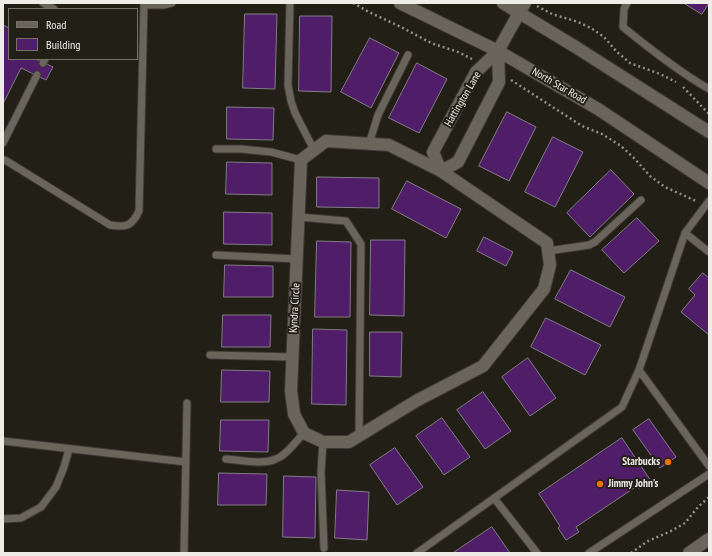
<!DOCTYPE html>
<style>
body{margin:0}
#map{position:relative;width:712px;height:556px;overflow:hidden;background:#221f16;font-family:"PT Sans Narrow",sans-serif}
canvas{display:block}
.frame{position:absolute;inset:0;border:4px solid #eeece6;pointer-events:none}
.legend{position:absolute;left:8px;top:8px;width:130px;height:52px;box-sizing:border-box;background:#221f16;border:1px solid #747169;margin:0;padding:5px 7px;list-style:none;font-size:12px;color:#eeece6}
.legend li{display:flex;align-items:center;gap:8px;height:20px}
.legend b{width:20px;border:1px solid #747169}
</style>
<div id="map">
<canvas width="712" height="556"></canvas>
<div class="frame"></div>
<ul class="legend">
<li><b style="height:5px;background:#6a655b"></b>Road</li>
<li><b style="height:11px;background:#501e68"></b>Building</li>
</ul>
</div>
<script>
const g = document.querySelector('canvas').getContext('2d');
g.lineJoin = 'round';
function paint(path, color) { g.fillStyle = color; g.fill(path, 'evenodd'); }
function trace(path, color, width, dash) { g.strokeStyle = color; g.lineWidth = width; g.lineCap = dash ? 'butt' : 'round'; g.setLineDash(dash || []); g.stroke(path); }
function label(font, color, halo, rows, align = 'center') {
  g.font = font + ' "PT Sans Narrow",sans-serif'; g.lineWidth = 4; g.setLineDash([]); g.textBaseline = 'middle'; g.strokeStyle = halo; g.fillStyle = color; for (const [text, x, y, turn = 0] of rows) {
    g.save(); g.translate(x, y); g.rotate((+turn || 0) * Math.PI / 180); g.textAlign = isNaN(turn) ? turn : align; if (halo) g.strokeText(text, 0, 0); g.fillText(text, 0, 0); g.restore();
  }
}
const building = new Path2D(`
 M684 3H709L702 14Z
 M245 14H277L275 89 243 88Z
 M300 16H332L331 92 299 91Z
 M3 25 9 28V59H36L53 67 46 80 21 68 3 104Z
 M370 38 399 53 371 108 341 92Z
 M417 63 447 79 419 133 389 118Z
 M227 107 274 108 273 140 227 139Z
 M507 112 536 127 509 181 479 166Z
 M553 137 583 152 555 207 525 192Z
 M227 162 272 163V195L226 194Z
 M611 170 634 194 590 237 567 213Z
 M317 177 379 178V208L317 207Z
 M407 181 461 209 446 238 392 209Z
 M224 212 272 213V245L224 244Z
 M637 218 659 241 624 273 602 250Z
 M484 237 513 252 506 266 477 251Z
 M371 240H405L404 316 370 315Z
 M317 241 351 242 350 317H315Z
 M225 265 273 266V297H224Z
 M571 270 625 297 610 327 555 299Z
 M703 273 709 278V335L681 312 695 295 689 289Z
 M223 315H271L270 347H222Z
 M546 318 601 345 585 375 531 347Z
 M313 329 347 330 346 405 312 404Z
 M370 332H402L401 377 370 376Z
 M528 358 556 398 530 416 502 377Z
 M222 370 270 371 269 402H221Z
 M483 392 511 431 485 449 457 410Z
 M442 418 470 457 444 475 416 436Z
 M649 419 676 457 660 468 633 430Z
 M221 420H269L268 452 220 451Z
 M622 438 651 481 639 489 637 486 576 527 579 532 566 540 558 528 560 526 539 494Z
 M395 448 423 487 397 505 370 465Z
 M219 473 267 474 266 505H218Z
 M284 476 316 477 315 538 283 537Z
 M337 490 369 492 367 540 335 538Z
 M492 527 510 553H453Z`);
const path = new Path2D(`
 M353 3 369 12 403 28 431 43 458 52 472 59
 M537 6 552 14 578 22 591 28 604 37 617 52 630 63 660 74 676 82
 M511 80 582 126 602 134 621 146 635 159 650 176 665 187 696 201
 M683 87 709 114
 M631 553 648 541 671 531 685 523 698 507 709 497`);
const service = new Path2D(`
 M43 3 54 9
 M290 3 288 85 291 101 295 113 314 150
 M627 3 624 9 623 27C650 49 679 72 709 89
 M144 5H164L172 3
 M43 63 45 59
 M3 143 37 75
 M369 144 378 115 408 55
 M216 149H241L271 152 301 160
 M3 160H5L110 225C126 228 132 226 139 211L144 3
 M299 217 346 221 361 244 359 436
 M685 233 709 252
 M548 251 589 245 595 242 641 200
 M216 255 297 259
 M210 355 293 357
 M639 370 709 466
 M3 441 186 462
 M323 442 321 472 324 548
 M226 459C241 460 262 465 276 459 287 455 296 441 304 433
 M494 498 537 553
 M3 519 21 518 41 507 56 487 64 467 69 449
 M184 553 187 403
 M417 553 622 407 639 370 685 233 709 201
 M589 553 709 474`);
const minor = new Path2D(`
 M519 13 525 3
 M498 51 499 82 458 162 441 171 433 152 476 72Z
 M326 141 389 145 441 171 547 243 550 265 544 289 483 366 416 401 349 442H323L304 433 294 414 291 391 301 160Z`);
const secondary = new Path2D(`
 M400 3 498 51 598 109 709 183
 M503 3 574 46 709 132
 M498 51 519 13
 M689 553 709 539`);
const markers = [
 [668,462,4,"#e8710a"],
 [600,484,4,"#e8710a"]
];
const streetNames = [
 ["North Star Road",559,86,30],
 ["Hattington Lane",463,99,-60],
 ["Kyndra Circle",295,308,-87]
];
const poiNames = [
 ["Starbucks",660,462],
 ["Jimmy John's",608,484,"left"]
];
paint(building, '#501e68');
trace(building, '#827c86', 1);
trace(service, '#3e3a35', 9);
trace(minor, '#3e3a35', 14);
trace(secondary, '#3e3a35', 14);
trace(path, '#929088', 2.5, [2, 3]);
trace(service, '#6a655b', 7);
trace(minor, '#6a655b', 12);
trace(secondary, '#6a655b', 12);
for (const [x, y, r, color] of markers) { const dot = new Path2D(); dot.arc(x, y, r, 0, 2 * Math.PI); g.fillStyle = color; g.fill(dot); trace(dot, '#221f16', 1.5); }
label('11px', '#eeece6', '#221f16', streetNames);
label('bold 11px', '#eeece6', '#221f16', poiNames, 'right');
</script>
